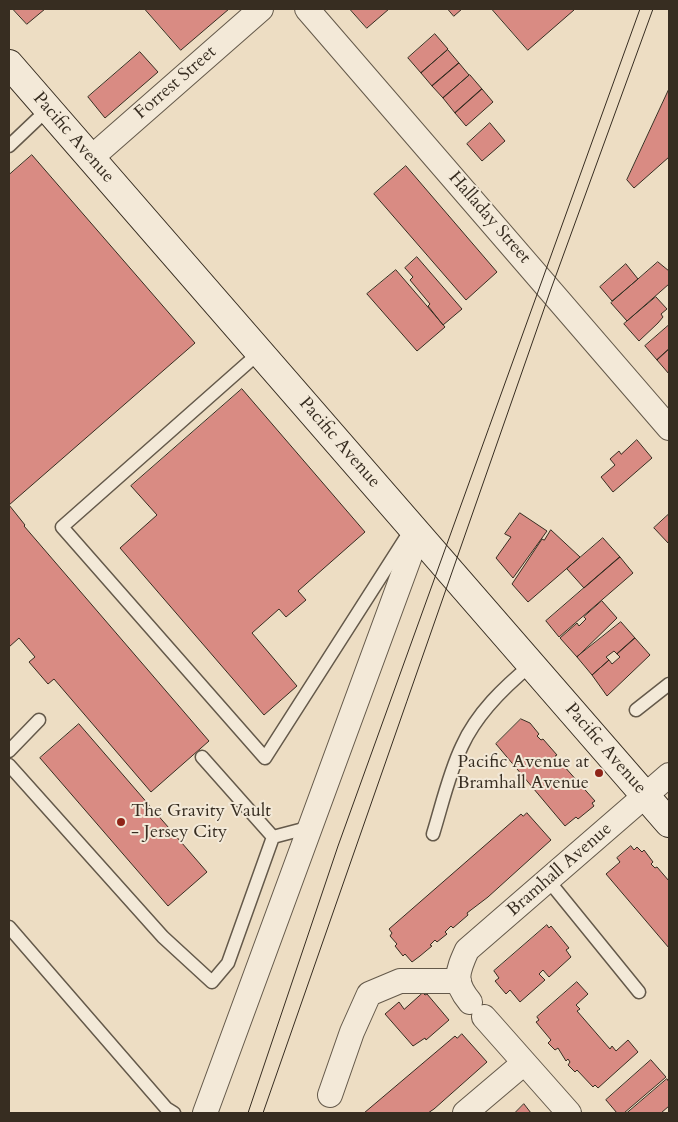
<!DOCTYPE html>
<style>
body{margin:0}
#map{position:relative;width:678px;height:1122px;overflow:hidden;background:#edddc3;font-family:Cardo,serif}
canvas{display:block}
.frame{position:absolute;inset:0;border:10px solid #372d21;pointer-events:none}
</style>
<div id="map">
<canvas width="678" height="1122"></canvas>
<div class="frame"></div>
</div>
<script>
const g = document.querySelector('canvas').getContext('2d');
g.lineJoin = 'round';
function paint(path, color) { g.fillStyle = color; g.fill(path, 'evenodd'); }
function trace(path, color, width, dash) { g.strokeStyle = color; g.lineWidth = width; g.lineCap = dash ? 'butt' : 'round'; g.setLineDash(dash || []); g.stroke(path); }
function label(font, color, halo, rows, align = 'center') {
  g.font = font + ' Cardo,serif'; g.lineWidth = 4; g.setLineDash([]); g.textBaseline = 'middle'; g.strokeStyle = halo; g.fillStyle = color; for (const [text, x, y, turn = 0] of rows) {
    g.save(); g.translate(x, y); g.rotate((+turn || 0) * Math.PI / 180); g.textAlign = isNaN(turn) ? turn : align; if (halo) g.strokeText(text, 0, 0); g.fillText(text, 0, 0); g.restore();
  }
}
const building = new Path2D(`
 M13 9H45L27 24Z
 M145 9H229L181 50Z
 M350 9H389L367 28Z
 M448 9H462L454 16Z
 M492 9H573L574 10 528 50Z
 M435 34 448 49 421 73 408 58Z
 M448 50 459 63 432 86 421 73Z
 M140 52 158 72 105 118 88 97Z
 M459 63 469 75 443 98 432 86Z
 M470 75 482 89 455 113 443 98Z
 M482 89 493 102 466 126 455 113Z
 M669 89V157L634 188 627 180Z
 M490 123 505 141 482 161 467 144Z
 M32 155 195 343 9 505V175Z
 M406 166 497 272 466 300 374 194Z
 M417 257 462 309 443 325 428 306 430 304 410 280 413 277 405 268Z
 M658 262 669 271V284L627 321 611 303Z
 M626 264 638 279 612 301 600 287Z
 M396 270 445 327 417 351 367 294Z
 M656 297 667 309 661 314 663 317 658 323 639 341 624 324Z
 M669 325V349L657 360 645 346Z
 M669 349V374L657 360Z
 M242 389 365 532 298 591 306 600 286 617 279 609 252 633 297 686 264 715 120 548 157 515 131 486Z
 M637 440 652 458 613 492 601 477 615 465 610 459 619 451 621 454Z
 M9 505 25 525 24 526 209 741 151 792 54 679 48 684 29 662 35 657 19 638 9 647Z
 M520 513 547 531 513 578 496 558 511 537 505 534Z
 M669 514V544L654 528Z
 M551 530 580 557 528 602 512 584 542 539 544 540Z
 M603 538 620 557 584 588 567 569Z
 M620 557 633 573 559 637 546 621Z
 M602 601 617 618 577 657 560 638 577 623 579 626 586 619 584 617Z
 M621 622 635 638 617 654 614 651 606 657 609 660 592 675 577 657Z
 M635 638 650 655 607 696 592 675 609 660 612 664 620 657 617 654Z
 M521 719 530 723 539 734 537 736 541 740 543 739 557 755 555 756 595 801 592 803 594 806 578 819 576 817 565 826 496 744Z
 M79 724 207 872 168 906 40 758Z
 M527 813 551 840 488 897 467 913 468 915 453 928 451 926 445 932 447 934 437 942 435 940 430 945 432 946 420 956 412 962 405 954 403 956 395 946 397 944 390 936 392 933 389 929 521 814 523 816Z
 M631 846 634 850 637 847 642 852 644 850 653 862 651 864 655 868 657 867 669 881V948L606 874 620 862 617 858Z
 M547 925 549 928 551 926 569 948 566 950 571 957 549 977 543 970 539 974 545 980 520 1002 510 990 506 994 495 981 499 978 494 971Z
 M577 982 588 994 576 1005 580 1009 577 1011 610 1049 612 1046 616 1051 628 1040 638 1052 598 1088 595 1085 593 1087 577 1070 575 1072 568 1065 570 1062 568 1059 566 1061 558 1048 555 1050 548 1043 551 1040 536 1022 539 1020 537 1017Z
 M423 993 425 995 427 994 449 1020 426 1040 425 1038 413 1046 385 1014 399 1002 404 1009Z
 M462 1034 487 1062 434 1109 428 1113H364L455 1036 457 1038Z
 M651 1060 666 1077 624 1113H617L606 1100Z
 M667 1079 669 1082V1106L661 1113H627Z
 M524 1104 531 1113H534H515Z`);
const lane = new Path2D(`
 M9 146 48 109
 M260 352 62 527 265 758 412 528
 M636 710 669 684
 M9 751 39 720
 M202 757 273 837
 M9 765 163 937 212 982 228 963 273 837 311 827
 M433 834C442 805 449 773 462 746 477 713 504 687 531 665
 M548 880 639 992
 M9 927 166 1108 174 1113`);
const street = new Path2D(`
 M307 9 669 428
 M91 158 261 9
 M470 1002C453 982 457 972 467 950L669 775
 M484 1017 569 1113
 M330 1095 352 1032 369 994 400 981H459
 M205 1113 418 534
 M465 1113 524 1063`);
const secondary = new Path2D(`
 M9 64 669 823`);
const tram = new Path2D(`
 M248 1113 338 846 640 9
 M263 1113 551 289 653 9`);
const markers = [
 [599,773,5,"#8f2418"],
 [121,822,5,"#8f2418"]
];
const streetNames = [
 ["Forrest Street",176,83,-41],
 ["Pacific Avenue",73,138,49],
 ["Halladay Street",489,218,49],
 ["Pacific Avenue",339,443,49],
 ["Pacific Avenue",605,749,49],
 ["Bramhall Avenue",560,870,-41]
];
const poiNames = [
 ["Pacific Avenue at",589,763],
 ["Bramhall Avenue",589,784],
 ["The Gravity Vault",131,812,"left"],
 ["- Jersey City",131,833,"left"]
];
paint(building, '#d98b83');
trace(building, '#372d21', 1);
trace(lane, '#64594a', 15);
trace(street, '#64594a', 26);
trace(secondary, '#372d21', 30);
trace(lane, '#f3e9d8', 12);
trace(street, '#f3e9d8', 24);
trace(secondary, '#f3e9d8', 28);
trace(tram, '#372d21', 1);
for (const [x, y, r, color] of markers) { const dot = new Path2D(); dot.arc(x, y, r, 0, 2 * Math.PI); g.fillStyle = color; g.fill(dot); trace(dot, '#f3e9d8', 2); }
label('18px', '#372d21', '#f3e9d8', streetNames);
label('18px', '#372d21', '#f3e9d8', poiNames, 'right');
</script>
